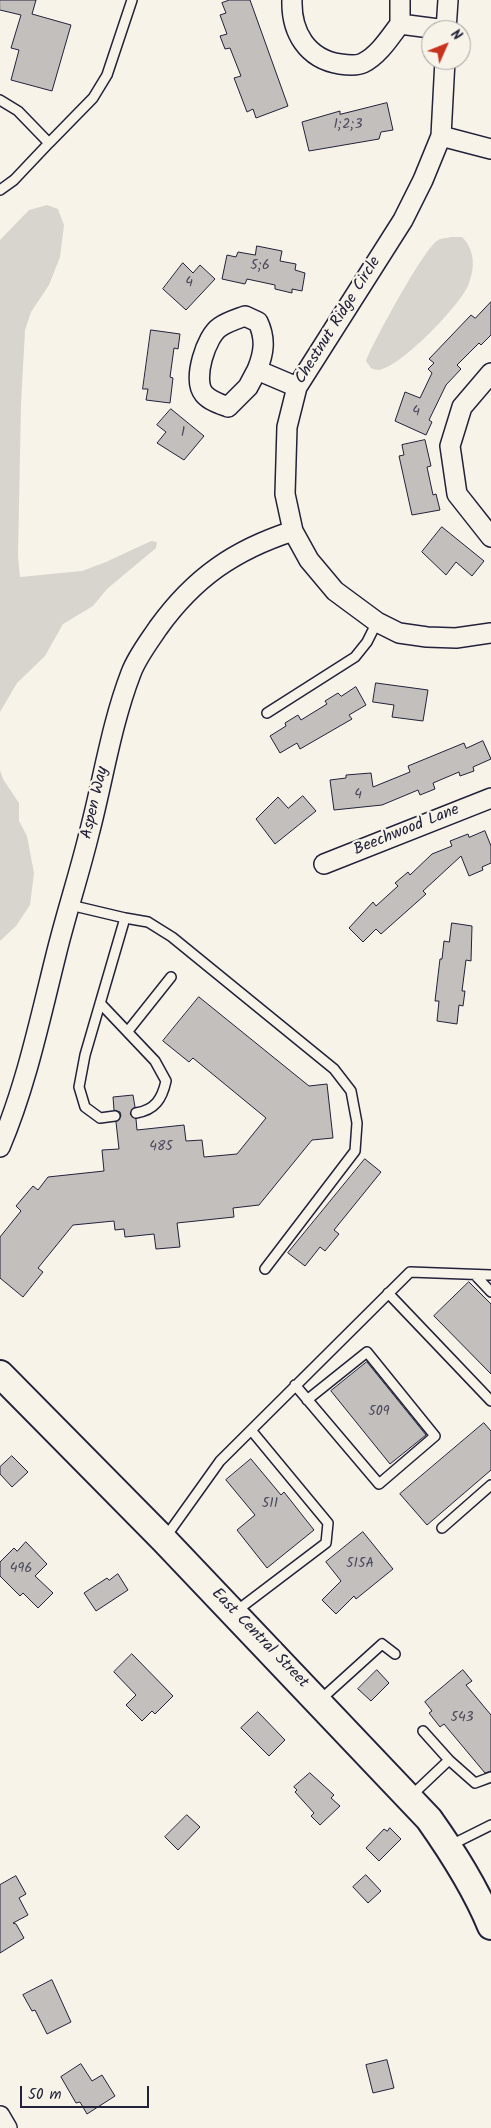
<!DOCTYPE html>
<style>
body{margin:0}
#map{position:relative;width:491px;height:2128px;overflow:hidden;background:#f7f3e8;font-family:Kalam,sans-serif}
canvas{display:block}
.north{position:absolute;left:421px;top:20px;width:50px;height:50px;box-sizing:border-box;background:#f7f3e8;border:1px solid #a29fa3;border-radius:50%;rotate:46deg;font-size:14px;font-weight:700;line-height:20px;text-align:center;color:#22223b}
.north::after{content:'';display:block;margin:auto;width:18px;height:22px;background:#c8321e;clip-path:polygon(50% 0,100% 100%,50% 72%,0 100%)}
.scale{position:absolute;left:20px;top:2086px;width:129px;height:22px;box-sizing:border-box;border:2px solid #22223b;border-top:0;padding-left:6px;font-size:15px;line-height:18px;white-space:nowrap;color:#22223b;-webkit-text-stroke:4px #f7f3e8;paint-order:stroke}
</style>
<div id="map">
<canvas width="491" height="2128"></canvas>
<div class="north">N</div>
<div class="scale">50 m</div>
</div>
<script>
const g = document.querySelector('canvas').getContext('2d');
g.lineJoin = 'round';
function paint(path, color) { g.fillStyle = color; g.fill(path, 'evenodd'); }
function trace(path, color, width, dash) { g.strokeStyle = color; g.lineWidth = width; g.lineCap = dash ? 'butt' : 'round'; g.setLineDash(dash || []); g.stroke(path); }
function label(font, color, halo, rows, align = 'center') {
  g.font = font + ' Kalam,sans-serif'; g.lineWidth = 4.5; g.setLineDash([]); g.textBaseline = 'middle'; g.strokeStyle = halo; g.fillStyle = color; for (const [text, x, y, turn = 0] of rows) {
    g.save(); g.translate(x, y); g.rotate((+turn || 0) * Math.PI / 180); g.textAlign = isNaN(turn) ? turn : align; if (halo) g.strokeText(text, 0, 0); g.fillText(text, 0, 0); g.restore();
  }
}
const green = new Path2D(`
 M47 205 58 209 64 225 60 257 49 285 31 312 25 330 21 404 18 556 20 577 82 571 106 562 151 541 157 542 156 548 107 589 93 606 63 624 45 656 17 683 0 712V240L29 210Z
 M452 237H462C475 250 475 267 469 283 463 303 399 369 378 370 376 370 373 369 371 368L366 361C372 344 425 247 437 241 440 238 447 238 452 237Z
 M0 770 3 779 19 803V821L27 836 34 873 30 905 16 926 0 941Z`);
const building = new Path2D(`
 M0 0H36L32 14 71 25 52 91 11 80 19 50 11 48 21 15 0 10Z
 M230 0H250L288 106 256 118 253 109 247 112 234 78 241 76 230 48 225 49 220 36 227 34 220 15 226 13 222 3Z
 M387 103 393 130 381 132 379 139 309 151 302 122 340 111V114Z
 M257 246 282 251 280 261 296 264 295 270 305 273 302 291 292 289V293L275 289V285L247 279 245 284 222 279 227 255 236 257 238 252 255 255Z
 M183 263 193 273 200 265 215 279 186 310 163 289Z
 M491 302V335L481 345 479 343 457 365 461 369 446 385 429 420 432 422 426 435 395 421 405 392 420 398 432 373 428 369 434 363 429 359 471 315 475 318Z
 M151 330 180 334 178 349 174 348 170 377 173 378 170 403 146 400 148 389H143Z
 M171 409 204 436 184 460 157 443 166 432 157 425Z
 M425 440 431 466 427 467 433 495 436 494 440 510 412 515 399 456 404 455 402 445Z
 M442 527 484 561 472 576 456 562 446 575 422 552Z
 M376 683 428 690 423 721 392 717 394 705 373 702Z
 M356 687 366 705 349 715 352 719 300 749 297 743 280 753 270 736 286 726 285 723 298 715 301 720 327 704 325 701 338 693 341 696Z
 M483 741 491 759 473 767 474 771 460 776 459 772 433 783 435 789 420 795 418 790 382 805 334 810 330 780 346 778V775L371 773 373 787 410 772 408 766 464 743 466 748Z
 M303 796 316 811 275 844 256 819 278 797 288 808Z
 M485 831 491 846V863L482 867 483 870 469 876 461 856 423 891 426 894 381 934 376 929 363 942 349 928 373 902 376 906 398 886 395 883 408 872 410 875 432 854 452 846 450 841 468 834 469 837Z
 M452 923 472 926 471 961 466 960 462 991H465L463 1006 459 1005 457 1024 437 1021 439 1001H435L440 959H442L444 941 449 942Z
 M199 997 309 1086 327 1084 333 1138 312 1140 259 1205 233 1208 234 1217 177 1223 180 1247 156 1249 154 1234 125 1237 124 1229 115 1230 114 1221 73 1225 38 1268 43 1272 23 1297 0 1278V1237L21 1211 16 1206 33 1186 38 1190 48 1177 104 1171 102 1150 119 1149 116 1122 121 1116 120 1112 114 1110 113 1097 133 1095 135 1107 130 1114 136 1119 137 1130 184 1125 186 1141 202 1140 204 1157 237 1154 266 1118 193 1058 189 1062 163 1041Z
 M365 1159 381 1172 334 1230 339 1234 325 1251 320 1247 305 1266 288 1253Z
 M469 1282 491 1304V1374L434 1316Z
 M367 1362 426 1435 390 1464 331 1391Z
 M484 1423 491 1431V1470L427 1525 400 1494Z
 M12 1456 28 1472 12 1487 0 1474V1467Z
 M251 1459 281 1495 284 1492 314 1530 267 1568 237 1530 255 1515 226 1480Z
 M363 1532 393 1569 356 1599 354 1596 336 1614 322 1600 341 1581 326 1562Z
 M26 1542 47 1564 35 1576 53 1593 38 1608 23 1593 20 1596 0 1576V1562L14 1548 17 1551Z
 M118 1574 128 1590 96 1611 84 1593 107 1578 109 1580Z
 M132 1654 173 1696 155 1714 152 1711 142 1721 126 1705 136 1695 114 1672Z
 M377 1670 389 1683 371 1701 358 1689Z
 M463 1670 472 1681 466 1685 491 1715V1771L485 1773 444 1724 440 1727 429 1713 432 1711 425 1702Z
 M258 1712 285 1740 269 1756 241 1728Z
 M310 1773 334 1795 331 1798 340 1806 320 1825 311 1816 314 1813 295 1792 297 1790 294 1787Z
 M187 1815 200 1827 178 1850 165 1837Z
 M390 1828 401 1839 379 1861 366 1848 384 1829 387 1831Z
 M366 1875 381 1891 368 1903 353 1887Z
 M16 1876 26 1894 19 1898 28 1915 13 1923 16 1924 24 1938 0 1953V1885Z
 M52 1980 71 2022 47 2034 35 2010 32 2011 23 1995Z
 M387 2060 394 2088 373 2093 366 2065Z
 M81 2064 92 2081 102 2075 115 2096 87 2114 80 2102 76 2103 61 2077Z`);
const lane = new Path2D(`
 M0 100 18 111 49 143 93 98 107 75 132 0
 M0 190 14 180 49 143
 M267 713 355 657 367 642 377 622
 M70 905 125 918 148 922 172 937 334 1069 351 1091 357 1123 355 1151 265 1269
 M100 1003 155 1061 166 1081C162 1099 155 1110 136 1113
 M128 1031 171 977
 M115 1116 100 1118 85 1107 79 1087 85 1055 125 918
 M475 1275 491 1292
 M388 1293 491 1401
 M295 1385 379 1484 435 1436 367 1352 307 1400
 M442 1528 491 1485
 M165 1538 220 1461 410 1272 491 1275
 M235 1612 326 1543 328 1523 251 1430
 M319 1701 382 1644 395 1654
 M449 1760 475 1783 491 1777
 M411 1796 449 1760 423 1731
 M451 1845 491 1825`);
const street = new Path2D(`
 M292 0C291 32 307 59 340 64 347 65 357 66 363 63 379 55 390 37 400 24V0
 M400 24 446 30
 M446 30 448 0
 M445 60 441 136 423 180 403 220 297 387 287 427 285 494 293 531 309 560 335 591 377 622 399 633 427 637 456 638 491 633
 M441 136 491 149
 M257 370C264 353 266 339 258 322L245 316C237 319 227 322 220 327 206 336 192 380 204 394 210 401 220 404 228 407L248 387 257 370 297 387
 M491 373 462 407 450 446 457 494 491 537
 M324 864 491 798
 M0 1147C26 1086 40 1019 56 955 66 914 79 875 89 834 103 781 111 725 131 673 137 657 148 643 158 628 194 578 234 550 293 531
 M0 2116 7 2128`);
const secondary = new Path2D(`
 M0 1374 164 1540 429 1819C453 1853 475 1887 491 1926`);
const numberNames = [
 ["1;2;3",348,126],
 ["5;6",260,267],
 ["4",189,284],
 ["4",416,413],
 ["1",183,434],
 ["4",358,796],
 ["485",161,1148],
 ["509",379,1413],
 ["511",270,1505],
 ["515A",360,1565],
 ["496",21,1570],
 ["543",462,1719]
];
const streetNames = [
 ["Chestnut Ridge Circle",339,321,-58],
 ["Aspen Way",96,803,-77],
 ["Beechwood Lane",407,831,-22],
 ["East Central Street",259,1639,46]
];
paint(green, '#d8d5cf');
paint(building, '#c2bfbd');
trace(building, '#22223b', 1);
trace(lane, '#22223b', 12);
trace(street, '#22223b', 22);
trace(secondary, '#22223b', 30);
trace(lane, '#f7f3e8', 9);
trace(street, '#f7f3e8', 19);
trace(secondary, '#f7f3e8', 26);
label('14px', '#4a495c', null, numberNames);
label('16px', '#22223b', '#f7f3e8', streetNames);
</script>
